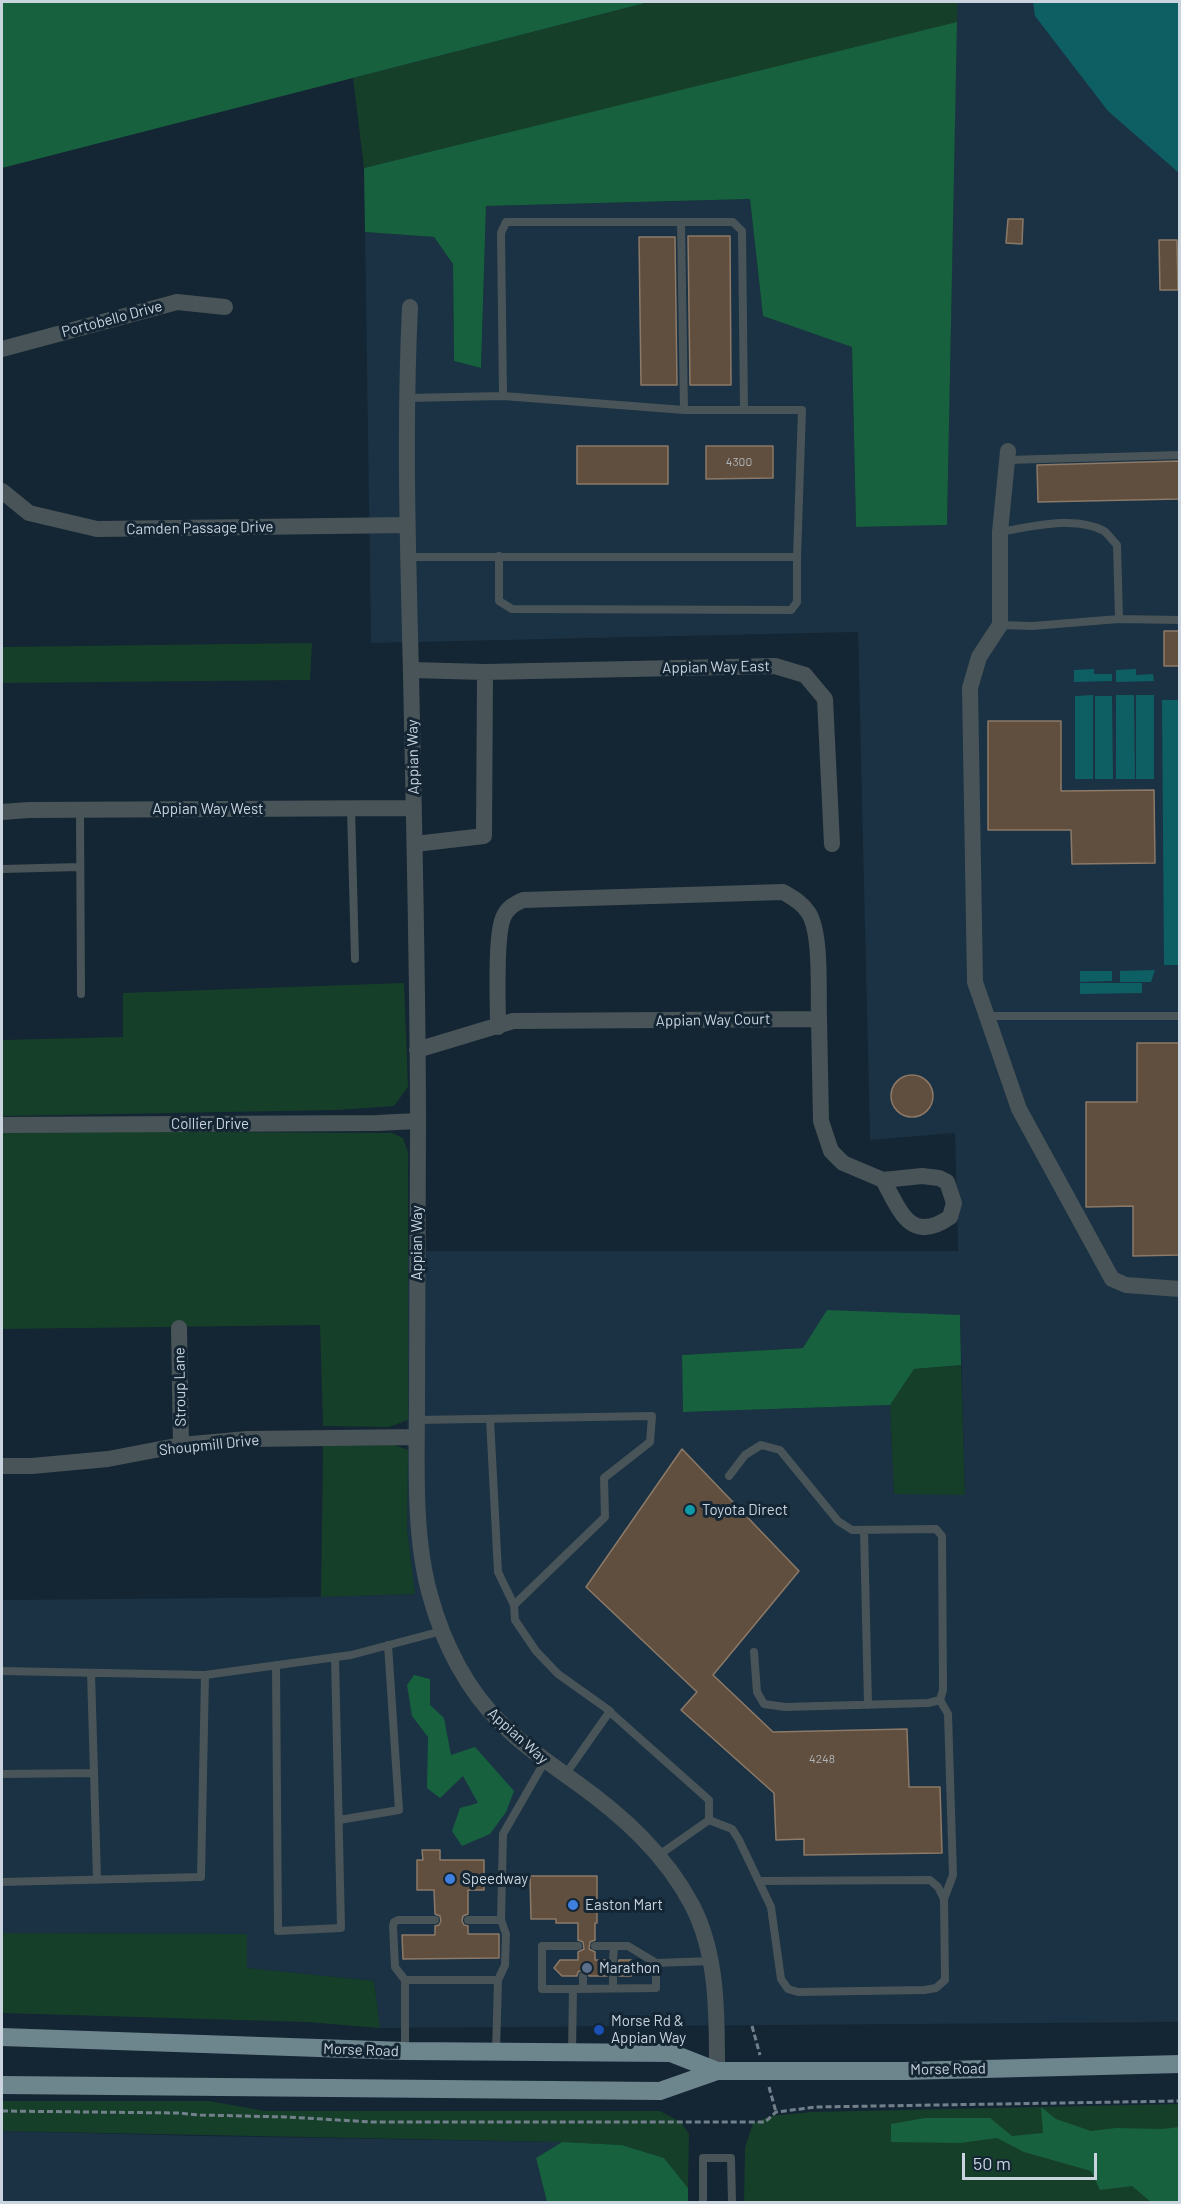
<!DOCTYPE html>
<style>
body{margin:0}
#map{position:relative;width:1181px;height:2204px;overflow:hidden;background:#142533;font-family:Barlow,sans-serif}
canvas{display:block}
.frame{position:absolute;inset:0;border:3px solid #c9d4de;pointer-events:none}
.scale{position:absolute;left:962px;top:2153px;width:135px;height:27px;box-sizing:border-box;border:3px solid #c9d4de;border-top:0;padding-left:8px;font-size:18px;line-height:21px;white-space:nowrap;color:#c9d4de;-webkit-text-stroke:4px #142533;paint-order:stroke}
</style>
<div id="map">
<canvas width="1181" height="2204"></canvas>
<div class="frame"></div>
<div class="scale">50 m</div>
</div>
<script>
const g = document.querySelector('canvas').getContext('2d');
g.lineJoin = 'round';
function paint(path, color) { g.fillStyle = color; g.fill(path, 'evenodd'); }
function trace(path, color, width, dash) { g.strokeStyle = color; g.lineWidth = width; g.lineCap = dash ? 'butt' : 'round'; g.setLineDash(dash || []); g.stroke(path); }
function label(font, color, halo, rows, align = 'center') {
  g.font = font + ' Barlow,sans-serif'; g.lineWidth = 6; g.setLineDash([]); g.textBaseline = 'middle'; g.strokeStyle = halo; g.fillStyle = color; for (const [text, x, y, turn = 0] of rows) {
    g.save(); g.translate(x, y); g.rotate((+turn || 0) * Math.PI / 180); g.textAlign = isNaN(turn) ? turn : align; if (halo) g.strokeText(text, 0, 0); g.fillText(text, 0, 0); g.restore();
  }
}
const built = new Path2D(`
 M957 2H1179V2022L380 2028 374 1981 246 1968V1934L2 1933V1600L321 1597 414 1594 407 1529 408 1251H958L955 1133 870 1140 858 632 371 643 365 232 434 237 453 264 454 361 481 368 486 206 750 199 763 316 852 346 856 527 947 525ZM960 1315 965 1495 894 1493 890 1405 683 1412 682 1355 804 1348Z
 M2 2131 203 2136 562 2142 536 2158 547 2202H2Z`);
const green = new Path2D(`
 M649 2H957V23L364 168 353 78Z
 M312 643 310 680 2 683V647Z
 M404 983 408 1087 394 1106 337 1110 2 1116V1040L123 1037V993Z
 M2 1131 392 1133 403 1138 408 1152V1420L389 1427 323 1426 320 1325 2 1329Z
 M961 1365 965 1495 894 1494 890 1405 914 1369Z
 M395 1445 408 1450 407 1529 415 1594 321 1597 323 1446Z
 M2 1933 247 1934V1968L374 1981 380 2028 307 2022 2 2013Z
 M2 2101H209L265 2111H660L681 2122 689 2134 688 2188 664 2158 622 2145 562 2142 2 2131Z
 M1179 2104V2202H744L745 2148 753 2123 771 2116 812 2112Z`);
const forest = new Path2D(`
 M2 2H649L2 168Z
 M957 22 947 525 856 527 852 347 763 316 750 199 486 206 481 368 454 361 453 264 434 237 365 232 364 168Z
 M827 1310 960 1315 961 1365 914 1369 890 1405 683 1412 682 1355 803 1348Z
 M414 1675 430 1679V1705L444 1718 451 1755 475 1747 514 1791 506 1812 490 1834 462 1846 452 1831 460 1808 478 1803 463 1776 440 1798 427 1788 428 1737 412 1716 407 1685Z
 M1041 2107 1056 2119 1091 2131 1116 2128 1163 2129 1179 2127V2202H1151L1132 2186 1100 2190 1091 2171 1024 2152 997 2138 960 2143 891 2142V2124L925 2118H990L1012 2136 1043 2133Z
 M562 2142 622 2145 664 2158 688 2188V2202H547L536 2158Z`);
const water = new Path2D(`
 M1033 2H1179V173L1108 111 1035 16Z
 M1094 669V674H1112V681L1074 682V670Z
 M1136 669V675L1153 674 1154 681 1116 682V670Z
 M1093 695V779H1075V696Z
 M1116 695H1134L1135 779H1116Z
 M1136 695H1154V779H1136Z
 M1095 696H1112L1113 779H1095Z
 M1162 700H1179V965H1164Z
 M1155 970 1151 982H1120V971Z
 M1080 971H1112V981L1080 982Z
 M1080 983H1142V993L1080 994Z`);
const building = new Path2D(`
 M1008 219H1023L1022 244 1006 243Z
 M688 236H730L731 385H690Z
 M639 237H675L677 385H641Z
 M1159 240H1177L1178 290H1160Z
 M577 446H668V484H577Z
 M706 446H773V478L706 479Z
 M1179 461V499L1038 502 1037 465Z
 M1164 631H1179V666H1164Z
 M988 721H1061V791L1154 790 1155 863 1072 864 1071 830H988Z
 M1137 1043H1179V1255L1133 1256V1206L1086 1207V1102H1137Z
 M891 1096a21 21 0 1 1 42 0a21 21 0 1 1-42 0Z
 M682 1449 799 1571 713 1675 773 1732 907 1729 909 1787H940L942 1853 804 1855V1839L776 1840 774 1793 681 1710 697 1692 586 1587Z
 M422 1850H440V1860H484V1890H468V1914L463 1916 462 1921 464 1925 468 1926V1934H499V1958L403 1959 402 1935H435V1926L439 1925 441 1921 440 1916 435 1914 434 1890H417V1860H423Z
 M530 1876H597V1923H595V1940L590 1942 589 1949 595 1952V1960H607L612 1966 618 1964 619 1960H631L637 1968 631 1976H619L617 1971 612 1970 608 1972 607 1976H589L587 1971 582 1970 578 1972 577 1976H562L554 1968 560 1960H578V1952L584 1949 583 1942 578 1940V1923H556V1919H531Z`);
const path = new Path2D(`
 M752 2026 760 2055
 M769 2087 776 2112
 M2 2111 178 2113 200 2115 287 2117 372 2122H765L776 2112 816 2107 1180 2101`);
const lane = new Path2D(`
 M681 222 684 410
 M407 398 503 396 684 410H744L742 231 733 222H506L501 233 503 396
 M1007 460 1180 455
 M1000 532C1030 527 1076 515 1104 531 1108 534 1113 541 1117 545L1119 619
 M499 556V601L512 609 791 610 797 602V557
 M408 557H797L802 410H744
 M1000 625 1032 626 1119 619 1180 620
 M351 808 355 959
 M80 810 81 994
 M2 869 80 867
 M987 1016H1180
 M490 1419 498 1572 514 1605
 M417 1420 652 1416 650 1442 604 1478 605 1517 514 1605 515 1620 536 1651 558 1674 610 1711 565 1775
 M729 1476 745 1455 761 1445 780 1450 838 1521 852 1530 936 1529 942 1536 943 1690 940 1700 928 1703 785 1707 764 1704 757 1692 754 1652
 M864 1530 868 1705
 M276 1665 278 1931 341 1928 335 1657
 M2 1671 205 1675 351 1655 442 1631
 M91 1673 94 1773
 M940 1700 948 1714 953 1875 944 1899
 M610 1712 709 1800V1820L659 1855
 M2 1774 94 1773 97 1880
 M339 1820 399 1810 388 1645
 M709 1820 732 1829 739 1840 771 1907 781 1979 788 1989 798 1992 924 1990 936 1988 945 1980 944 1899 938 1887 930 1880 759 1881
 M2 1882 201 1877 205 1675
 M468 1920H501
 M595 1946H628L656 1963
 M613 1960 614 1946
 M613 1976V1988
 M405 1980H498
 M573 1989H542V1946H578
 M583 1989V1976
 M405 2051V1980L395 1967 393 1926 394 1922 398 1920H435
 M496 2052 498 1980 505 1965 506 1934 501 1920 503 1834 545 1761
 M572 2052 573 1989 656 1988V1963L711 1961
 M703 2202V2158H731L732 2202`);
const street = new Path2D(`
 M410 307C404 430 408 552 411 674 414 825 418 975 418 1126 418 1217 417 1308 417 1399 417 1462 413 1535 430 1595 443 1643 467 1691 503 1725 525 1747 552 1765 577 1783 623 1816 665 1854 692 1905 718 1955 717 2015 717 2071
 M2 349 177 302 225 307
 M1008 451 1000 532V625L979 657 970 688 975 982 1019 1109 1112 1279 1126 1285 1180 1289
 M2 491 29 513 97 529 407 525
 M411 670 485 672 775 666 805 675 825 699 832 844
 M2 812 29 810 414 808
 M415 844 484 836 485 672
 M498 1027C498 1003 495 938 503 918 507 908 514 904 523 900L783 892C793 898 801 902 808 912 822 932 818 993 819 1019
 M417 1050 513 1021 819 1019 821 1121 831 1151 843 1163 883 1180 922 1176 939 1178 947 1182 954 1203 950 1217C910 1245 900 1210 883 1180
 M2 1125 377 1123 418 1121
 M179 1328 181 1445
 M2 1466H32L108 1459 181 1445 247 1439 417 1437`);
const primary = new Path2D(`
 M2 2037 405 2051 671 2053 717 2071H906L1180 2064
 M2 2085 660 2091 717 2071`);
const markers = [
 [690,1510,6,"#0f9aa8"],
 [450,1879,6,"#3f7fe0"],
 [573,1905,6,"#3f7fe0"],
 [587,1968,6,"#5c6f8a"],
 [599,2030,6,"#1a4fb4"]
];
const numberNames = [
 ["4300",739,462],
 ["4248",822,1759]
];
const streetNames = [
 ["Portobello Drive",112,319,-15],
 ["Camden Passage Drive",200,528,-1],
 ["Appian Way East",716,667,-1],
 ["Appian Way",413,757,-91],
 ["Appian Way West",208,809],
 ["Appian Way Court",713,1020,-1],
 ["Collier Drive",210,1124],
 ["Appian Way",417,1243,-90],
 ["Stroup Lane",180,1387,-91],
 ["Shoupmill Drive",209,1445,-6],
 ["Appian Way",518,1736,42],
 ["Morse Road",361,2050,2],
 ["Morse Road",948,2069,-1]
];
const poiNames = [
 ["Toyota Direct",702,1510],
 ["Speedway",462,1879],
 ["Easton Mart",585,1905],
 ["Marathon",599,1968],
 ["Morse Rd &",611,2021],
 ["Appian Way",611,2038]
];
paint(built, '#1a3243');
paint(green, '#163f2a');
paint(forest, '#18613f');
paint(water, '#0d5f64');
paint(building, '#604f3e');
trace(building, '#8c7968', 1.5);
trace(path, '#72808c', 3, [6, 3]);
trace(lane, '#495458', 8);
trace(street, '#495458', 16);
trace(primary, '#6d858d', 18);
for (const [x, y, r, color] of markers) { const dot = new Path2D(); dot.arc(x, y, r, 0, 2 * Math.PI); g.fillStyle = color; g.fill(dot); trace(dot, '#142533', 2); }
label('12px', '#afb3b6', null, numberNames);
label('15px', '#c9d4de', '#142533', streetNames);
label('15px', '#c9d4de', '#142533', poiNames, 'left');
</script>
